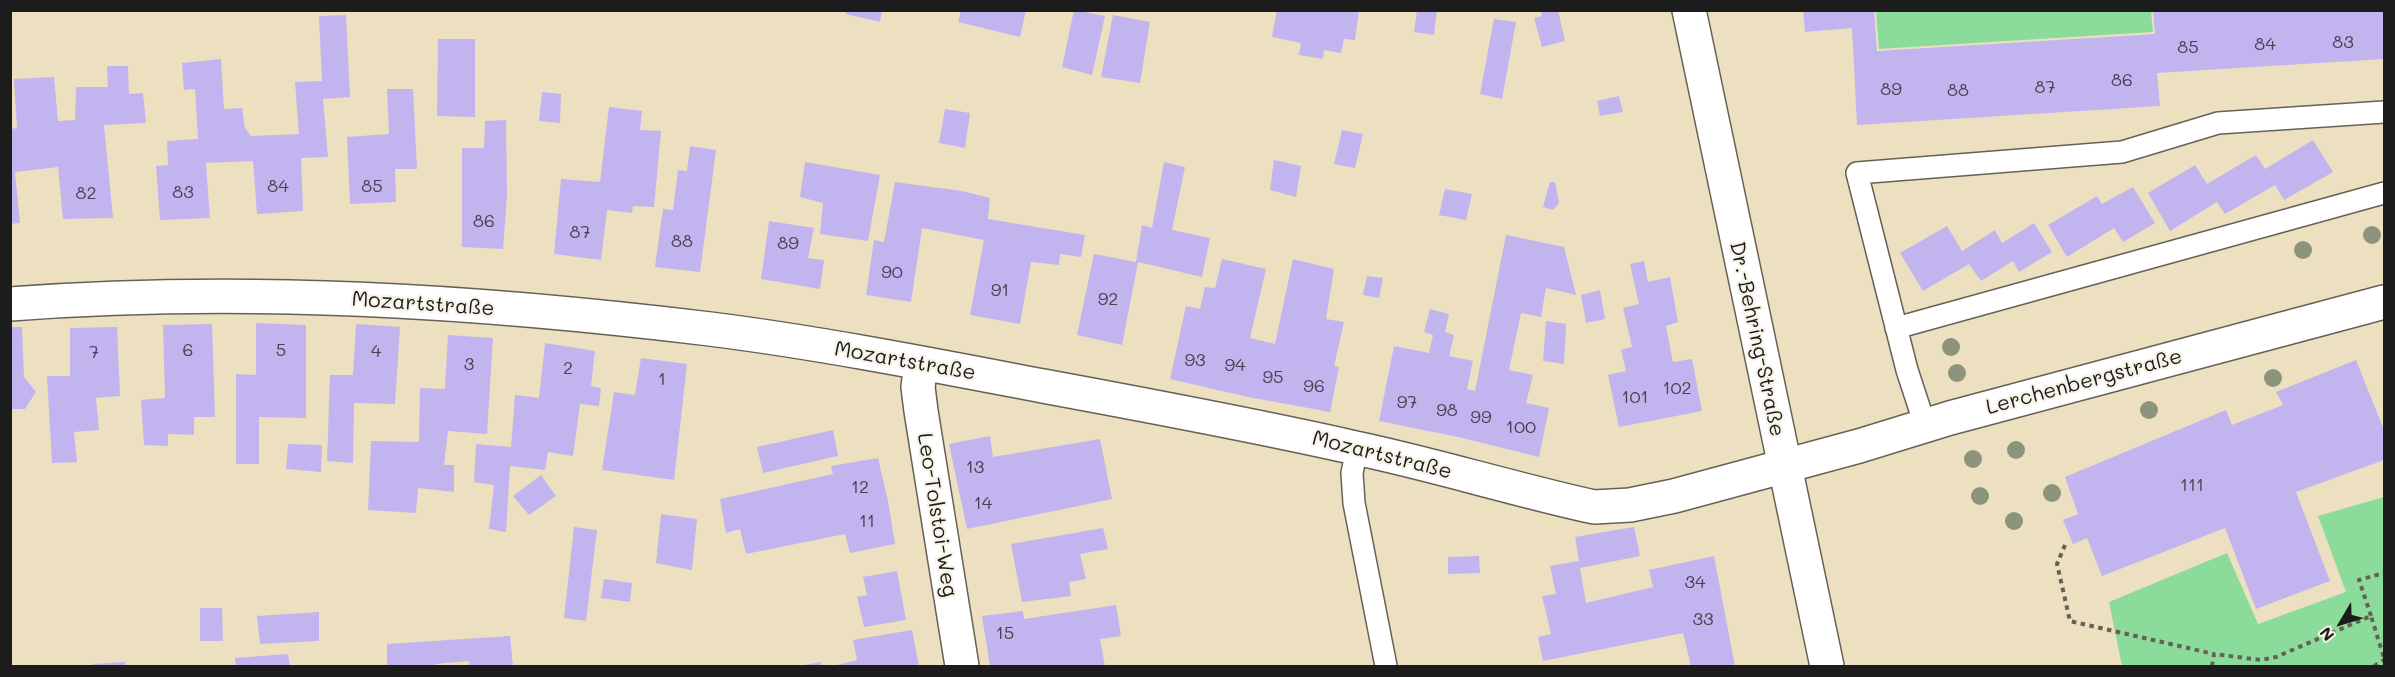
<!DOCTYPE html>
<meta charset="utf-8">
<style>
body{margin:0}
#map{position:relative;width:2395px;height:677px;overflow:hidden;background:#ede0c0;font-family:Mali,sans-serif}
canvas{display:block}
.frame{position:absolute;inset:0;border:12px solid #1c1c1c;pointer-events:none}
.north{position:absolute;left:2311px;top:593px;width:60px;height:60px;-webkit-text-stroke:4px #f7f3e8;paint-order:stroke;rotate:232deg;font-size:16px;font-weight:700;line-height:24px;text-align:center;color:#1c1c1c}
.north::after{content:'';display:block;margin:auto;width:21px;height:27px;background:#1c1c1c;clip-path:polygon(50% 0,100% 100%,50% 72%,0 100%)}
</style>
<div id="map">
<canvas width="2395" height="677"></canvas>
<div class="frame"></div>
<div class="north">N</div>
</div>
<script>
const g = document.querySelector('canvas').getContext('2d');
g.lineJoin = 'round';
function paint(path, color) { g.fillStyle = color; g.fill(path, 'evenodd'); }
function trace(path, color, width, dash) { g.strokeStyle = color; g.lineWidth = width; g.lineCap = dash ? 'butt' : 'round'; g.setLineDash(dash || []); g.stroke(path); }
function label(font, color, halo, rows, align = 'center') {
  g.font = font + ' Mali,sans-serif'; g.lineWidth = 4.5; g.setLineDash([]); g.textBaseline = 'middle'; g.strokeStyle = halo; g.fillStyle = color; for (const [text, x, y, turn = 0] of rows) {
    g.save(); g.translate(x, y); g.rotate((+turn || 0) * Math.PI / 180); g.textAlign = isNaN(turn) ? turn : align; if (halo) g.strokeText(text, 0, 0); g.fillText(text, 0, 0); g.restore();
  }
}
const green = new Path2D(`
 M1876 11H2151L2153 32 1879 49Z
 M2384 497V666H2122L2109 602 2227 553 2258 624 2346 592 2318 516Z`);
const building = new Path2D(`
 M846 10H882L880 22 846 14Z
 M961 10H1026L1020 37 958 22Z
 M1074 10 1105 16 1092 75 1062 67Z
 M1277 10H1359L1355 40 1344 39 1341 53 1324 50 1323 59 1299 55 1301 43 1272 37Z
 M1417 10H1437L1434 35 1414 32Z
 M1541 10H1558L1565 41 1542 47 1534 18 1542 16Z
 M1803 10H1874L1877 51 2155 34 2153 10H2384V59L2157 73 2160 106 1857 125 1852 28 1805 32Z
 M346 15 350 97 323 99 328 157 301 158 303 211 257 214 253 161 206 163 210 218 160 220 156 166 168 165 167 141 198 139 195 89 184 90 182 63 221 59 224 109 242 108 245 128 251 136 299 134 295 82 322 81 319 16Z
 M1113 15 1150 22 1140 83 1101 77Z
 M1494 19 1516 22 1502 99 1480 94Z
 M438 39H475V117L437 116Z
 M107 66H128L129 94 143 93 146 123 104 125 113 218 63 219 58 167 15 172 20 223 10 224V129L17 128 14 79 54 77 58 121 75 120 76 87H108Z
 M387 89H413L417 169H395L396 202 350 204 347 137 389 134Z
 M542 92 561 94 560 123 539 121Z
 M1619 96 1623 112 1600 116 1597 101Z
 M609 107 642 111 640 130 661 131 654 207 633 206 632 213 607 210 601 260 554 254 561 179 600 182Z
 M945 109 970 113 965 148 939 143Z
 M506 120 507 195 503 249 462 247V148H484L485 121Z
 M1342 130 1363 134 1355 168 1334 164Z
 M2313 140 2333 172 2284 200 2275 185 2225 214 2217 202 2170 231 2148 193 2195 165 2207 184 2256 155 2265 169Z
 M690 146 716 150 700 272 655 267 663 209 673 210 678 170 687 171Z
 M1274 160 1301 166 1296 197 1270 190Z
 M805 162 880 175 868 241 820 234 823 203 800 197Z
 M1164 162 1185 167 1172 230 1210 238 1202 277 1138 262 1122 345 1077 335 1094 254 1136 262 1142 225 1152 228Z
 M895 182 962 191 990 198 988 219 1085 235 1081 257 1060 254 1059 265 1031 262 1020 324 970 315 984 240 922 228 911 302 866 295 874 240 884 242Z
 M1550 182H1555L1559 203 1553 210 1543 207Z
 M2133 187 2155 223 2123 242 2114 228 2067 257 2048 225 2097 196 2102 204Z
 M1445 189 1472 194 1466 220 1439 215Z
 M769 221 814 228 808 258 824 260 820 289 761 279Z
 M2034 223 2052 252 2019 272 2013 261 1981 281 1969 264 1923 291 1900 253 1947 226 1962 251 1995 230 2002 243Z
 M1506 235 1564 247 1576 295 1546 288 1541 317 1521 313 1509 370 1533 375 1526 403 1549 408 1539 457 1458 437 1379 421 1394 346 1429 353 1433 335 1424 332 1430 309 1449 314 1445 332 1454 335 1449 356 1473 361 1467 389 1475 391Z
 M1222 259 1266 269 1250 338 1275 344 1293 259 1334 269 1326 319 1344 322 1334 366 1339 367 1330 412 1248 397 1170 379 1186 306 1200 309 1205 287 1215 288Z
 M1644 261 1648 282 1670 277 1678 322 1666 326 1673 362 1692 359 1702 411 1619 427 1608 375 1626 371 1621 350 1632 347 1623 308 1639 304 1630 264Z
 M1367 276 1383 278 1379 298 1363 295Z
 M1600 290 1605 319 1586 323 1581 295Z
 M1546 321 1566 324 1564 364 1543 361Z
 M256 323 306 325V418L259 417V464H236V374L256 375Z
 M212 324 215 417H194V435L168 434V446L144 445 141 400 165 398 163 325Z
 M356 324 400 327 395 404 354 403 353 463 327 461 330 375H353Z
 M10 327H22L24 377 36 392 25 409H10Z
 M117 327 120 396 96 398 99 430 74 432 77 462 52 463 47 376H70V328Z
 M448 335 493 338 487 434 448 431 444 465H454V492L418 488 416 513 368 510 371 441 419 442 420 388 445 389Z
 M545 343 595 351 591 386 601 388 599 406 580 404 573 456 548 452 545 470 510 466 506 532 489 529 494 485 474 482 476 444 511 447 515 395 539 398Z
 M641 358 687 364 674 480 602 470 614 392 635 395Z
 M2356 360 2384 430V460L2296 492 2330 581 2256 609 2225 528 2102 576 2087 538 2073 544 2063 520 2078 514 2065 477 2226 410 2232 425 2283 405 2276 392Z
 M833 430 838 456 763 473 757 447Z
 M990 436 993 457 1100 439 1112 499 967 529 949 444Z
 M288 444 322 445 321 472 286 469Z
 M878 458 888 501 895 544 850 553 845 534 746 554 740 529 726 533 720 499 833 474 831 466Z
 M541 475 556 496 529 515 513 496Z
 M661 514 697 519 692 570 656 563Z
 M574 527 597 530 586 621 564 618Z
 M1634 527 1640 556 1580 568 1586 603 1653 587 1649 570 1714 556 1735 666H1691L1683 633 1543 661 1538 637 1551 634 1542 596 1556 594 1550 566 1579 561 1575 537Z
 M1103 528 1108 549 1080 554 1086 579 1069 582 1071 596 1022 602 1011 544Z
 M1479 556 1480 573 1448 574V557Z
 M897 571 906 620 864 627 857 597 867 595 863 577Z
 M604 579 632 583 630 602 601 598Z
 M1116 605 1121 636 1100 639 1105 666H990L982 616 1023 611 1024 619Z
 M200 608H222L223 641H200Z
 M319 612V641L260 644 257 616Z
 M912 630 919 666H833L857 660 853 640Z
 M510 636 513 666H469V661L435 664V666H387V644Z
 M288 654 290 666H236L235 658Z
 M125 662V666H93V664Z
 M821 662V666H804V665Z`);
const path = new Path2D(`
 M2065 545 2057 564 2070 621 2214 654
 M2371 616 2359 580 2384 573
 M2212 666 2214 654 2261 660 2276 657 2371 616 2384 658
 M2374 666 2384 660`);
const service = new Path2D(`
 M1896 328 2384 193
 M1925 425 1907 370 1857 173 2122 152 2218 123 2384 112
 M1357 448 1352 473 1354 503 1386 666`);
const minor = new Path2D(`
 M10 304C244 286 478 301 710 329 821 343 933 365 1043 386 1146 405 1249 424 1351 447 1433 464 1512 489 1594 507L1630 505 1674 496 1859 446 1950 418 2384 302
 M921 363 918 387 921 411 962 666`);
const tertiary = new Path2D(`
 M1689 10 1827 666`);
const trees = [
 [2372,235],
 [2303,250],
 [1951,347],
 [1957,373],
 [2273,378],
 [2149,410],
 [2016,450],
 [1973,459],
 [2052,493],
 [1980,496],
 [2014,521]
];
const numberNames = [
 ["83",2343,42],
 ["84",2265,44],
 ["85",2188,47],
 ["86",2122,80],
 ["87",2045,87],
 ["89",1891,89],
 ["88",1958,90],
 ["84",278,186],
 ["85",372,186],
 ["83",183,192],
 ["82",86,193],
 ["86",484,221],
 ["87",580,232],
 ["88",682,241],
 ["89",788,243],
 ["90",892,272],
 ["91",1000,290],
 ["92",1108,299],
 ["6",188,350],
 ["5",281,350],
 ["4",376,351],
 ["7",94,352],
 ["93",1195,360],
 ["3",469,364],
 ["94",1235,365],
 ["2",568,368],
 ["95",1273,377],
 ["1",662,379],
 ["96",1314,386],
 ["102",1677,388],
 ["101",1635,397],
 ["97",1407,402],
 ["98",1447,410],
 ["99",1481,417],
 ["100",1521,427],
 ["13",975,467],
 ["111",2192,485],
 ["12",860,487],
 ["14",983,503],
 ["11",867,521],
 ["34",1695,582],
 ["33",1703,619],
 ["15",1005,633]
];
const streetNames = [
 ["Mozartstraße",423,304,4],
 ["Dr.-Behring-Straße",1757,339,78],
 ["Mozartstraße",905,361,10],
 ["Lerchenbergstraße",2084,382,-15],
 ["Mozartstraße",1382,455,14],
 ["Leo-Tolstoi-Weg",937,515,81]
];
paint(green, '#8bdb9a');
paint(building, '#c2b4ee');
trace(service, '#656155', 24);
trace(minor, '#656155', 36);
trace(tertiary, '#656155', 36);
trace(path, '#656155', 4, [4.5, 4.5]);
trace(service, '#fff', 21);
trace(minor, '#fff', 33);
trace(tertiary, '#fff', 33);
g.fillStyle = '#8c947b';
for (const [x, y] of trees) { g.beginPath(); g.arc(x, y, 9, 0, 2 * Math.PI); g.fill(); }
label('18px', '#464250', null, numberNames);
label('21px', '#1c1c1c', '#f7f3e8', streetNames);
</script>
